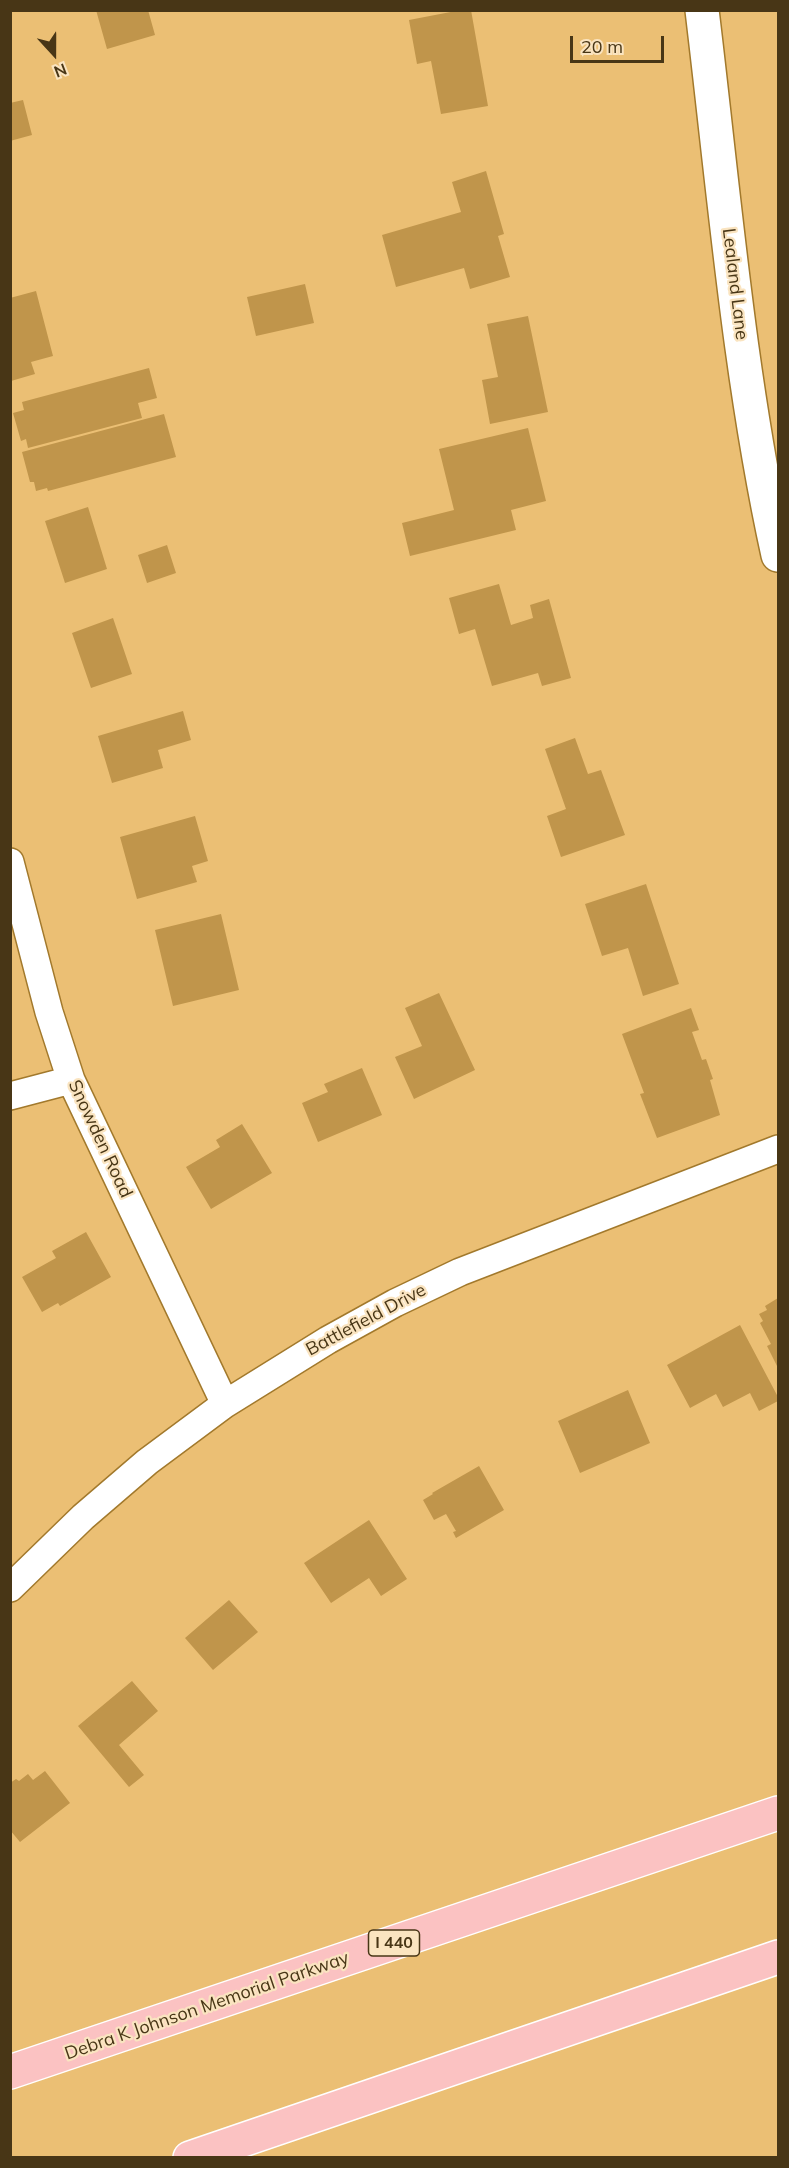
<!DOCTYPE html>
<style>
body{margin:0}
#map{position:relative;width:789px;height:2168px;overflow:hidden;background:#ebbf74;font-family:Mulish,sans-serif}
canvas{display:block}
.frame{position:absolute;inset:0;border:12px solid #483616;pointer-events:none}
.north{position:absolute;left:24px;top:24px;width:60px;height:60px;-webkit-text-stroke:4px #fae4c0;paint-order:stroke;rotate:159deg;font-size:16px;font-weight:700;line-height:24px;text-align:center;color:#483616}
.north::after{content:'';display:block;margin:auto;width:21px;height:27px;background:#483616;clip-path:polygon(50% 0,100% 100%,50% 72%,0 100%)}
.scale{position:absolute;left:570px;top:36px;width:94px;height:27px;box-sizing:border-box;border:3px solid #483616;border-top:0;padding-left:8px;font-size:18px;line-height:21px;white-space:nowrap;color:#483616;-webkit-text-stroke:4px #fae4c0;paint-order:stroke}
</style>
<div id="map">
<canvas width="789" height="2168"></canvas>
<div class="frame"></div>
<div class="north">N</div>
<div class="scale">20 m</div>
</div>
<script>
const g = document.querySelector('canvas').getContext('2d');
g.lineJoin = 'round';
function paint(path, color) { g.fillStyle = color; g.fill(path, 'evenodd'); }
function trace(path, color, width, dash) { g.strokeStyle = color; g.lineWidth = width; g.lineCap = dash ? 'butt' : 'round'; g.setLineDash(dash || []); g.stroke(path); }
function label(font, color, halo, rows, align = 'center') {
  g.font = font + ' Mulish,sans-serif'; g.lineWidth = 4.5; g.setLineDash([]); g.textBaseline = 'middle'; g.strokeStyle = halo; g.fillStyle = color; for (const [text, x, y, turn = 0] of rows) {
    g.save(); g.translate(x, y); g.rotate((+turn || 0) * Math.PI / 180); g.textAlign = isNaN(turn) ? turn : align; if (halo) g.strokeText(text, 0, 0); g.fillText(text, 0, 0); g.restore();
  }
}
const building = new Path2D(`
 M96 10H148L155 35 107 49Z
 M461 10H471L488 106 441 114 431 61 417 64 409 20Z
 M23 100 32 135 10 141V103Z
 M486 171 504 234 498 236 510 277 470 289 464 268 396 287 382 235 461 212 452 182Z
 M305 284 314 323 256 336 247 297Z
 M36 291 53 356 31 362 35 374 11 381 10 298Z
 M528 316 548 412 490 424 482 380 498 377 487 324Z
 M149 368 157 398 138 403 142 418 28 448 26 439 21 441 13 413 24 410 22 402Z
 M164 414 176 457 48 491 47 488 36 491 34 482H30L22 452Z
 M528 428 546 501 511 510 516 530 410 556 402 523 454 510 439 449Z
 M88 507 107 569 65 583 45 521Z
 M167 545 176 573 147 583 138 555Z
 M499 584 511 625 533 618 530 605 549 599 571 678 542 686 538 673 492 686 475 629 459 634 449 598Z
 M113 618 132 674 91 688 72 633Z
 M183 711 191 740 158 750 163 768 112 783 98 736Z
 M575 738 588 774 601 770 625 835 561 857 547 816 566 809 545 749Z
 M195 816 208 861 192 866 197 882 137 899 120 837Z
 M646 884 679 984 643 996 628 948 602 956 585 904Z
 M221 914 239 990 173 1006 155 930Z
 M439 993 475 1070 414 1099 395 1057 422 1046 405 1008Z
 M691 1008 699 1030 692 1032 702 1060 706 1059 713 1079 710 1080 720 1115 657 1138 640 1094 644 1093 622 1034Z
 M362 1068 382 1115 318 1142 302 1103 328 1092 324 1084Z
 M242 1124 272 1173 211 1209 186 1167 220 1147 216 1140Z
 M86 1232 111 1277 60 1306 58 1303 42 1312 22 1277 56 1258 52 1251Z
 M778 1298V1368L767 1346 771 1344 760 1323 763 1321 759 1314 767 1310 765 1306Z
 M740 1325 778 1397V1401L759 1411 750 1393 723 1407 716 1394 690 1408 667 1365Z
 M628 1390 650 1443 580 1473 558 1421Z
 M479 1466 504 1510 456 1538 453 1532 456 1531 446 1514 434 1520 423 1500 433 1494 432 1493Z
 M369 1520 407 1579 381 1596 369 1578 331 1603 304 1563Z
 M229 1600 258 1632 213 1670 185 1638Z
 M132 1681 158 1711 119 1745 144 1775 129 1787 78 1726Z
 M45 1771 70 1803 20 1842 10 1830V1783L16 1779 19 1781 28 1774 33 1780Z`);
const minor = new Path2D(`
 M10 862 49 1012 71 1080 225 1404
 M10 1096 71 1080
 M10 1588 83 1517 147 1462 225 1404 328 1340 395 1303 460 1272 778 1149`);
const tertiary = new Path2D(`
 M702 10C724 192 739 377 778 555`);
const motorway = new Path2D(`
 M10 2072 778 1813
 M190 2158 778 1957`);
const shields = [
 [394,1943,51]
];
const shieldNames = [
 ["I 440",394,1943]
];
const streetNames = [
 ["Lealand Lane",735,284,83],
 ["Snowden Road",100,1139,65],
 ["Battlefield Drive",366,1320,-28],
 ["Debra K Johnson Memorial Parkway",207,2006,-19]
];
paint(building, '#c0954b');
trace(minor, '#a2792c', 30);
trace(tertiary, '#a2792c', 36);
trace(motorway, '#fff', 36);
trace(minor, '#fff', 27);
trace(tertiary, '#fff', 33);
trace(motorway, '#fbc2c2', 33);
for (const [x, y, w] of shields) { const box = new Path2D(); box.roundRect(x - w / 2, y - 13, w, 26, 4.5); g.fillStyle = '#fae4c0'; g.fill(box); trace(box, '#483616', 1.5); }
label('bold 16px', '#483616', null, shieldNames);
label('18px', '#483616', '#fae4c0', streetNames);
</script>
